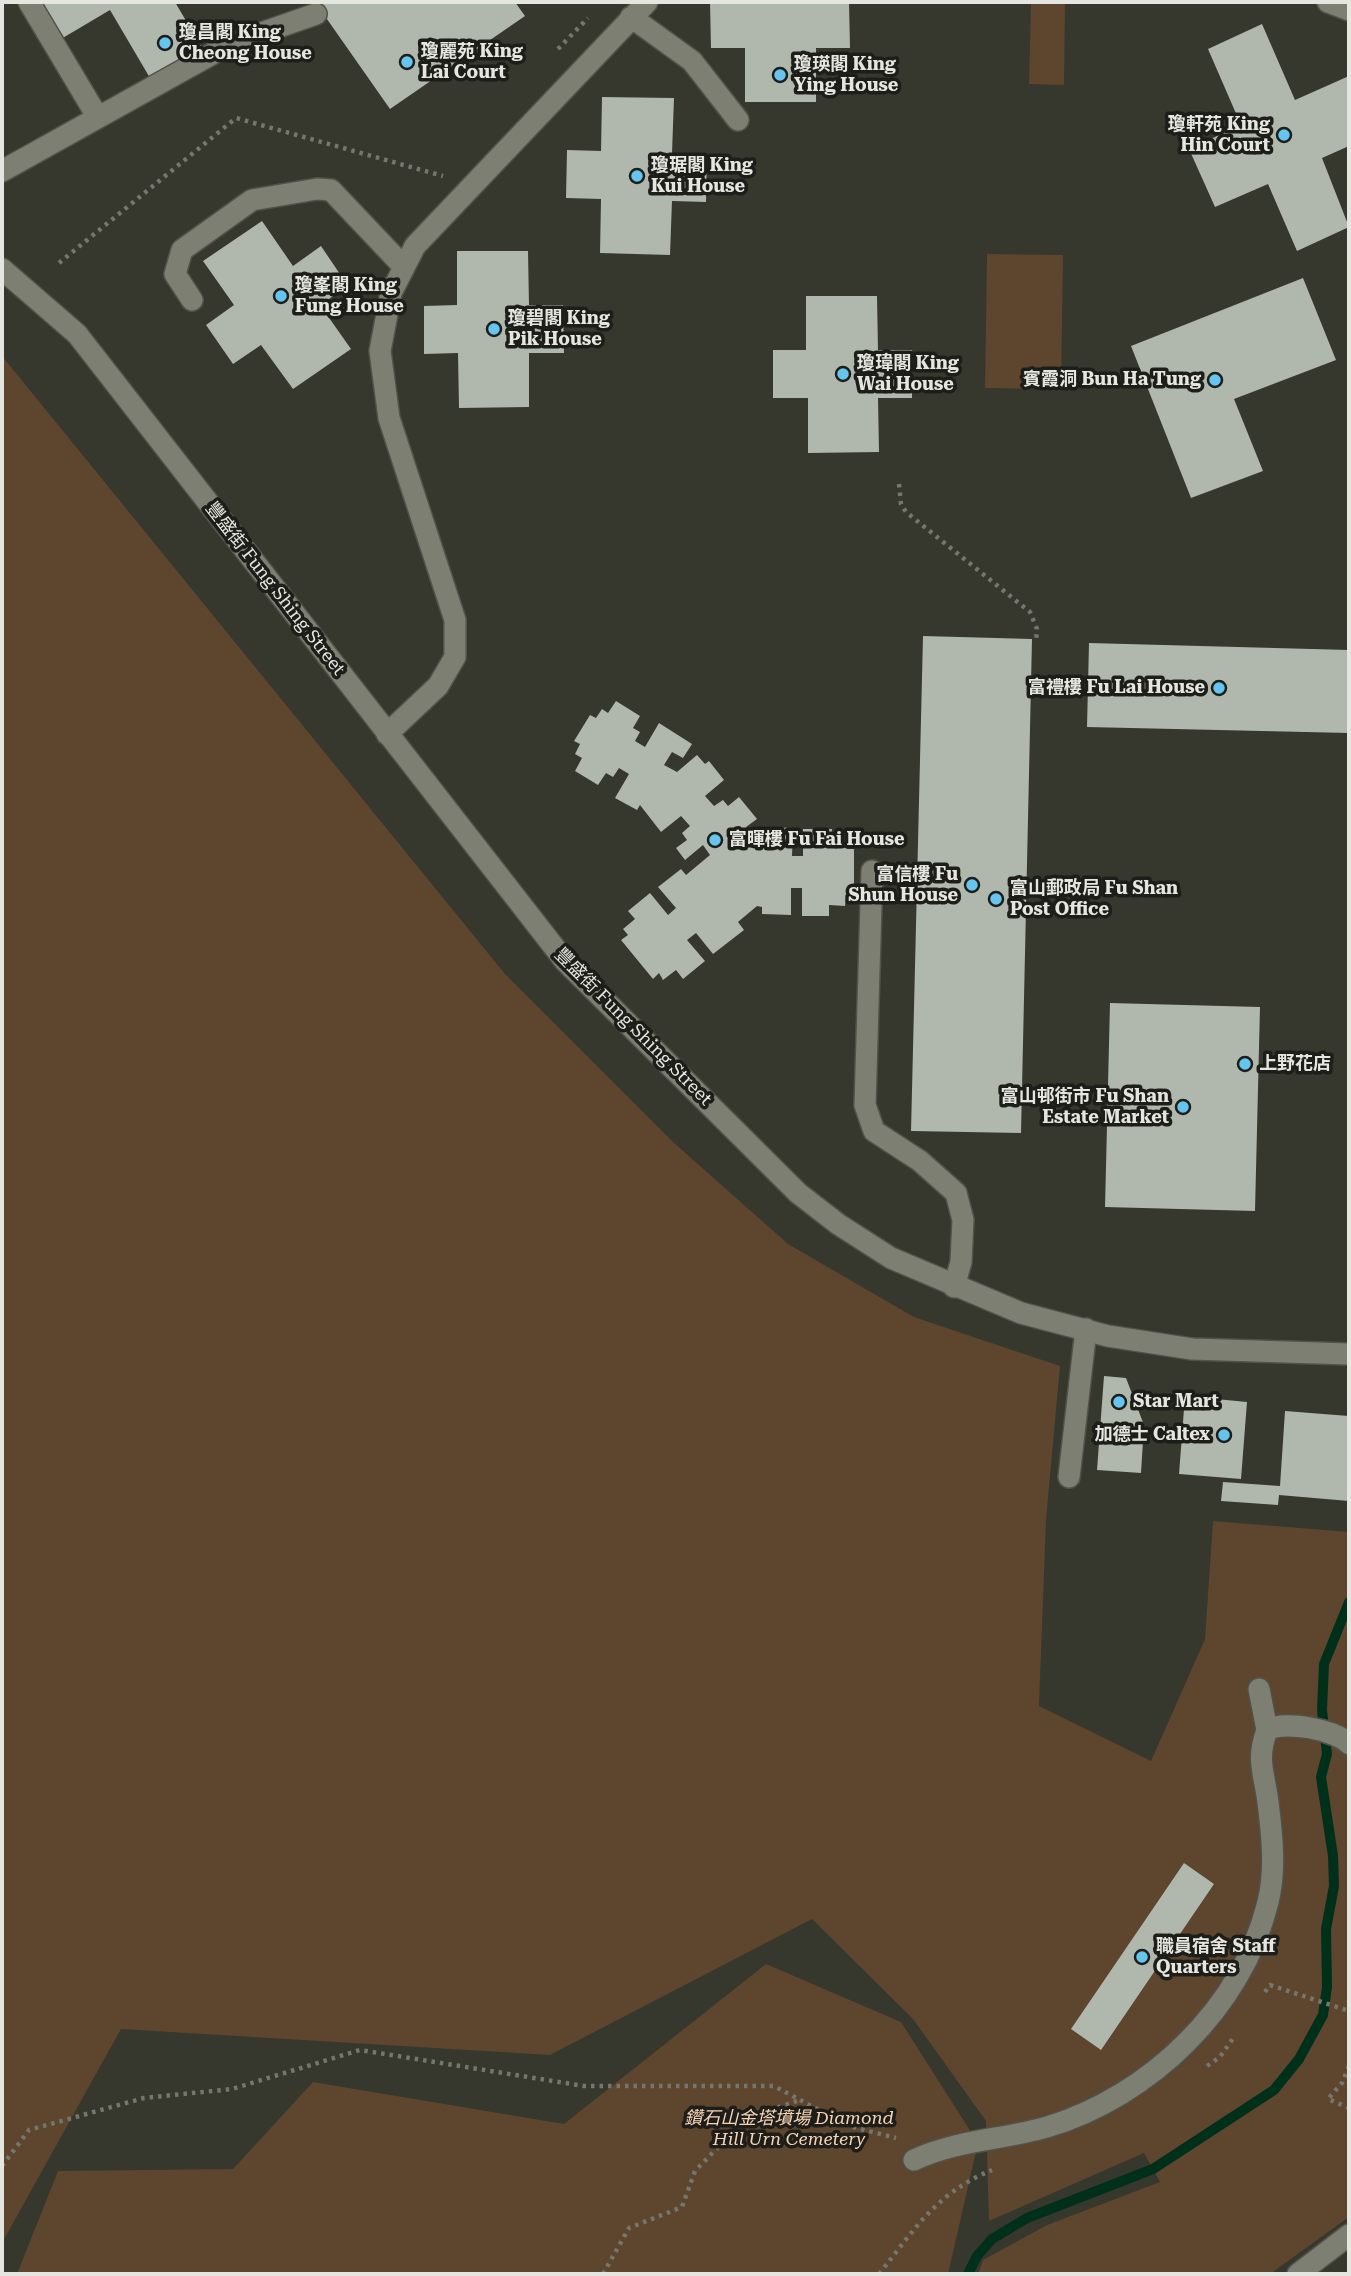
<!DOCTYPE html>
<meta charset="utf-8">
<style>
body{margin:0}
#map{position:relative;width:1351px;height:2276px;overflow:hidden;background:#36372d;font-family:"Roboto Serif",serif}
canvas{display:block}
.frame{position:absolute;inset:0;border:4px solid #e5e6df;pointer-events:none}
</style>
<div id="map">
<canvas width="1351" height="2276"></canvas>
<div class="frame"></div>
</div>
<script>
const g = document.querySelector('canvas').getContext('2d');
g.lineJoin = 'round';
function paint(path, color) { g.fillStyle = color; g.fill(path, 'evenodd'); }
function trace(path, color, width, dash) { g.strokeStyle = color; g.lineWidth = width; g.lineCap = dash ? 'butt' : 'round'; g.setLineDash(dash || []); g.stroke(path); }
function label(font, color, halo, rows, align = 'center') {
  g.font = font + ' "Roboto Serif","Noto Sans TC",serif'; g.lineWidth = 7; g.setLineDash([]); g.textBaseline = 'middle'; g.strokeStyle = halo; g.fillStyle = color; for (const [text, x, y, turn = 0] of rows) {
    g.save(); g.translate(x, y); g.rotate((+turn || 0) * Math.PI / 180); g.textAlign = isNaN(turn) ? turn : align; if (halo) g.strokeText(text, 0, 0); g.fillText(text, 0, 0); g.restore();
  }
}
const green = new Path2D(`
 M1031 2 1065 4 1064 85 1029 84Z
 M987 254 1063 255 1061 389 985 388Z
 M2 356 505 974 673 1142 788 1244 914 1317 1060 1366 1046 1520 1039 1706 1151 1761 1205 1639 1213 1521 1349 1532V2217L1270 2274H978L983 2260 1047 2225 1160 2182 1144 2153 989 2221 986 2121 913 2019 812 1919 550 2055 121 2029 2 2243Z
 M766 1964 901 2022 978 2143 948 2274H17L58 2171 233 2169 313 2082 564 2124Z`);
const stream = new Path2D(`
 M968 2274 977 2256 992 2239 1027 2218 1153 2169 1274 2090 1299 2059 1323 2015 1327 1987 1326 1929 1334 1886 1333 1856 1321 1777 1327 1754 1322 1710 1324 1664 1349 1602`);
const building = new Path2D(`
 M38 2H175L202 48 150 78 110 10 61 39Z
 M315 2H515L525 16 390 109Z
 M710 2H849L850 48H816V102H745V48H711Z
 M1262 24 1295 100 1349 76V146L1322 158 1349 227 1297 251 1268 184 1215 207 1189 149 1241 125 1208 49Z
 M602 97 674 98 672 153 707 154 706 202 672 201 670 255 600 253 601 199 566 198 567 150 601 151Z
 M262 221 293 266 321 246 348 286 320 305 351 349 293 389 261 345 233 364 206 325 234 305 203 261Z
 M457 251H528L529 305H563L564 353H529V407L459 408 458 353 424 354V306L457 305Z
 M1303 278 1336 360 1234 399 1263 471 1191 498 1131 346Z
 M806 296H877L878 350H912V398H878L879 452 808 453V398H773V350H806Z
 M923 636 1032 639 1021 1133 911 1131Z
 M1089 643 1349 650V733L1087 727Z
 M616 701 640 716 633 728 640 732 635 741 645 747 659 723 692 744 683 758 672 752 664 765 677 772 697 755 705 764 709 761 724 780 705 796 714 806 723 800 728 806 739 797 757 819 746 827 751 834 743 841 746 846 763 845V827L793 828 792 856H803V829H832L831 841H847V849H854V898H846L845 906 829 905V916H802V888H791V915L762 914V907L757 906 738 922 744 930 713 954 696 933 687 940 705 961 683 979 676 970 663 980 659 973 653 979 621 940 628 935 623 929 635 919 628 911 650 893 668 915 676 908 658 887 681 869 686 875 710 855 703 845 685 860 676 848 687 840 682 833 690 826 681 816 661 832 640 805 637 810 615 798 629 774 619 768 613 777 606 773 598 785 575 771 582 758 575 754 580 744 574 741 590 715 596 718 602 709 608 713Z
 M1110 1003 1260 1007 1255 1211 1105 1207Z
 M1104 1376 1126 1378 1144 1425 1141 1473 1097 1470Z
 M1185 1396 1247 1402 1241 1479 1179 1474Z
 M1285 1411 1349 1416V1501L1279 1495 1278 1505 1221 1501 1223 1482 1280 1486Z
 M1184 1863 1214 1884 1101 2050 1071 2029Z`);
const path = new Path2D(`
 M558 49 588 18
 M59 263 236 118 443 176
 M899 484 901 504 906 512 1030 612 1037 629 1036 642
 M1265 1992 1270 1985 1349 2011
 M1207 2066 1220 2057 1234 2037
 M1349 2066 1342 2083 1328 2099 1349 2108
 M2 2166 29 2130 144 2098 232 2089 360 2050 584 2086H774L849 2126 896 2138
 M603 2274 629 2228 682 2207 695 2171 746 2118 800 2100
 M879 2274C915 2229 936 2193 992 2170`);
const lane = new Path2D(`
 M29 2 97 116
 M631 17 692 61 738 120
 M2 171 230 44 316 14
 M192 300 175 274 182 250 252 200 317 189 331 190 404 267
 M387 734 438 686 455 657V620L389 418 380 351 391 293 415 246 647 2
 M872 871 865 1105 874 1131 920 1161 956 1193 963 1220 961 1262 954 1287
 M1069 1477 1086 1329
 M1259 1689 1267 1730
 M914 2160C956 2140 1002 2140 1047 2127 1150 2096 1242 2008 1268 1902 1276 1870 1272 1834 1268 1802 1264 1772 1256 1760 1267 1730 1285 1720 1337 1730 1349 1744
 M1298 2274 1349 2235`);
const street = new Path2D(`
 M1328 2 1349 10
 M2 269 77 334 565 961 798 1193 838 1224 891 1258 1021 1313 1108 1336 1192 1349 1349 1354`);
const markers = [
 [165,43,7,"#65c5ee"],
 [407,62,7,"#65c5ee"],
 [780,75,7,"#65c5ee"],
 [1284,135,7,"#65c5ee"],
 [637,176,7,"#65c5ee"],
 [281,296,7,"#65c5ee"],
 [494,329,7,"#65c5ee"],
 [843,374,7,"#65c5ee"],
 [1215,380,7,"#65c5ee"],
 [1219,688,7,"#65c5ee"],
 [715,840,7,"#65c5ee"],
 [972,885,7,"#65c5ee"],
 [996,899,7,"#65c5ee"],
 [1245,1064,7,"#65c5ee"],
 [1183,1107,7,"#65c5ee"],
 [1119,1402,7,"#65c5ee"],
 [1224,1435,7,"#65c5ee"],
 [1142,1957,7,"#65c5ee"]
];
const poiNames = [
 ["瓊昌閣 King",179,33],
 ["Cheong House",179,54],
 ["瓊麗苑 King",421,52],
 ["Lai Court",421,73],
 ["瓊瑛閣 King",794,65],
 ["Ying House",794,86],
 ["瓊軒苑 King",1270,125,"right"],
 ["Hin Court",1270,146,"right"],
 ["瓊琚閣 King",651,166],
 ["Kui House",651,187],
 ["瓊峯閣 King",295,286],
 ["Fung House",295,307],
 ["瓊碧閣 King",508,319],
 ["Pik House",508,340],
 ["瓊瑋閣 King",857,364],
 ["Wai House",857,385],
 ["賓霞洞 Bun Ha Tung",1201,380,"right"],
 ["富禮樓 Fu Lai House",1205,688,"right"],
 ["富暉樓 Fu Fai House",729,840],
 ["富信樓 Fu",958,875,"right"],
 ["Shun House",958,896,"right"],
 ["富山郵政局 Fu Shan",1010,889],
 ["Post Office",1010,910],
 ["上野花店",1259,1064],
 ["富山邨街市 Fu Shan",1169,1097,"right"],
 ["Estate Market",1169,1118,"right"],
 ["Star Mart",1133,1402],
 ["加德士 Caltex",1210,1435,"right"],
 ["職員宿舍 Staff",1156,1947],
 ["Quarters",1156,1968]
];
const streetNames = [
 ["豐盛街 Fung Shing Street",275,589,52],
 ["豐盛街 Fung Shing Street",633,1027,45]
];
const parkNames = [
 ["鑽石山金塔墳場 Diamond",789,2119],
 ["Hill Urn Cemetery",789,2140]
];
paint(green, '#5d452e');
trace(stream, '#00301a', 10);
paint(building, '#b0b7ac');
trace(lane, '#52524a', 24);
trace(street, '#52524a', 24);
trace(path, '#75766d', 4.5, [3.5, 5]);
trace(lane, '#7e7f73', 21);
trace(street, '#7e7f73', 21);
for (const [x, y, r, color] of markers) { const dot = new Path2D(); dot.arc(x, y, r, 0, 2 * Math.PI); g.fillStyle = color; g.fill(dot); trace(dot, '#1d1e19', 2.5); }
label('bold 18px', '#e5e6df', '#1d1e19', poiNames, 'left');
label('18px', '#e5e6df', '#1d1e19', streetNames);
label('italic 18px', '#f7d4b5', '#1d1e19', parkNames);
</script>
